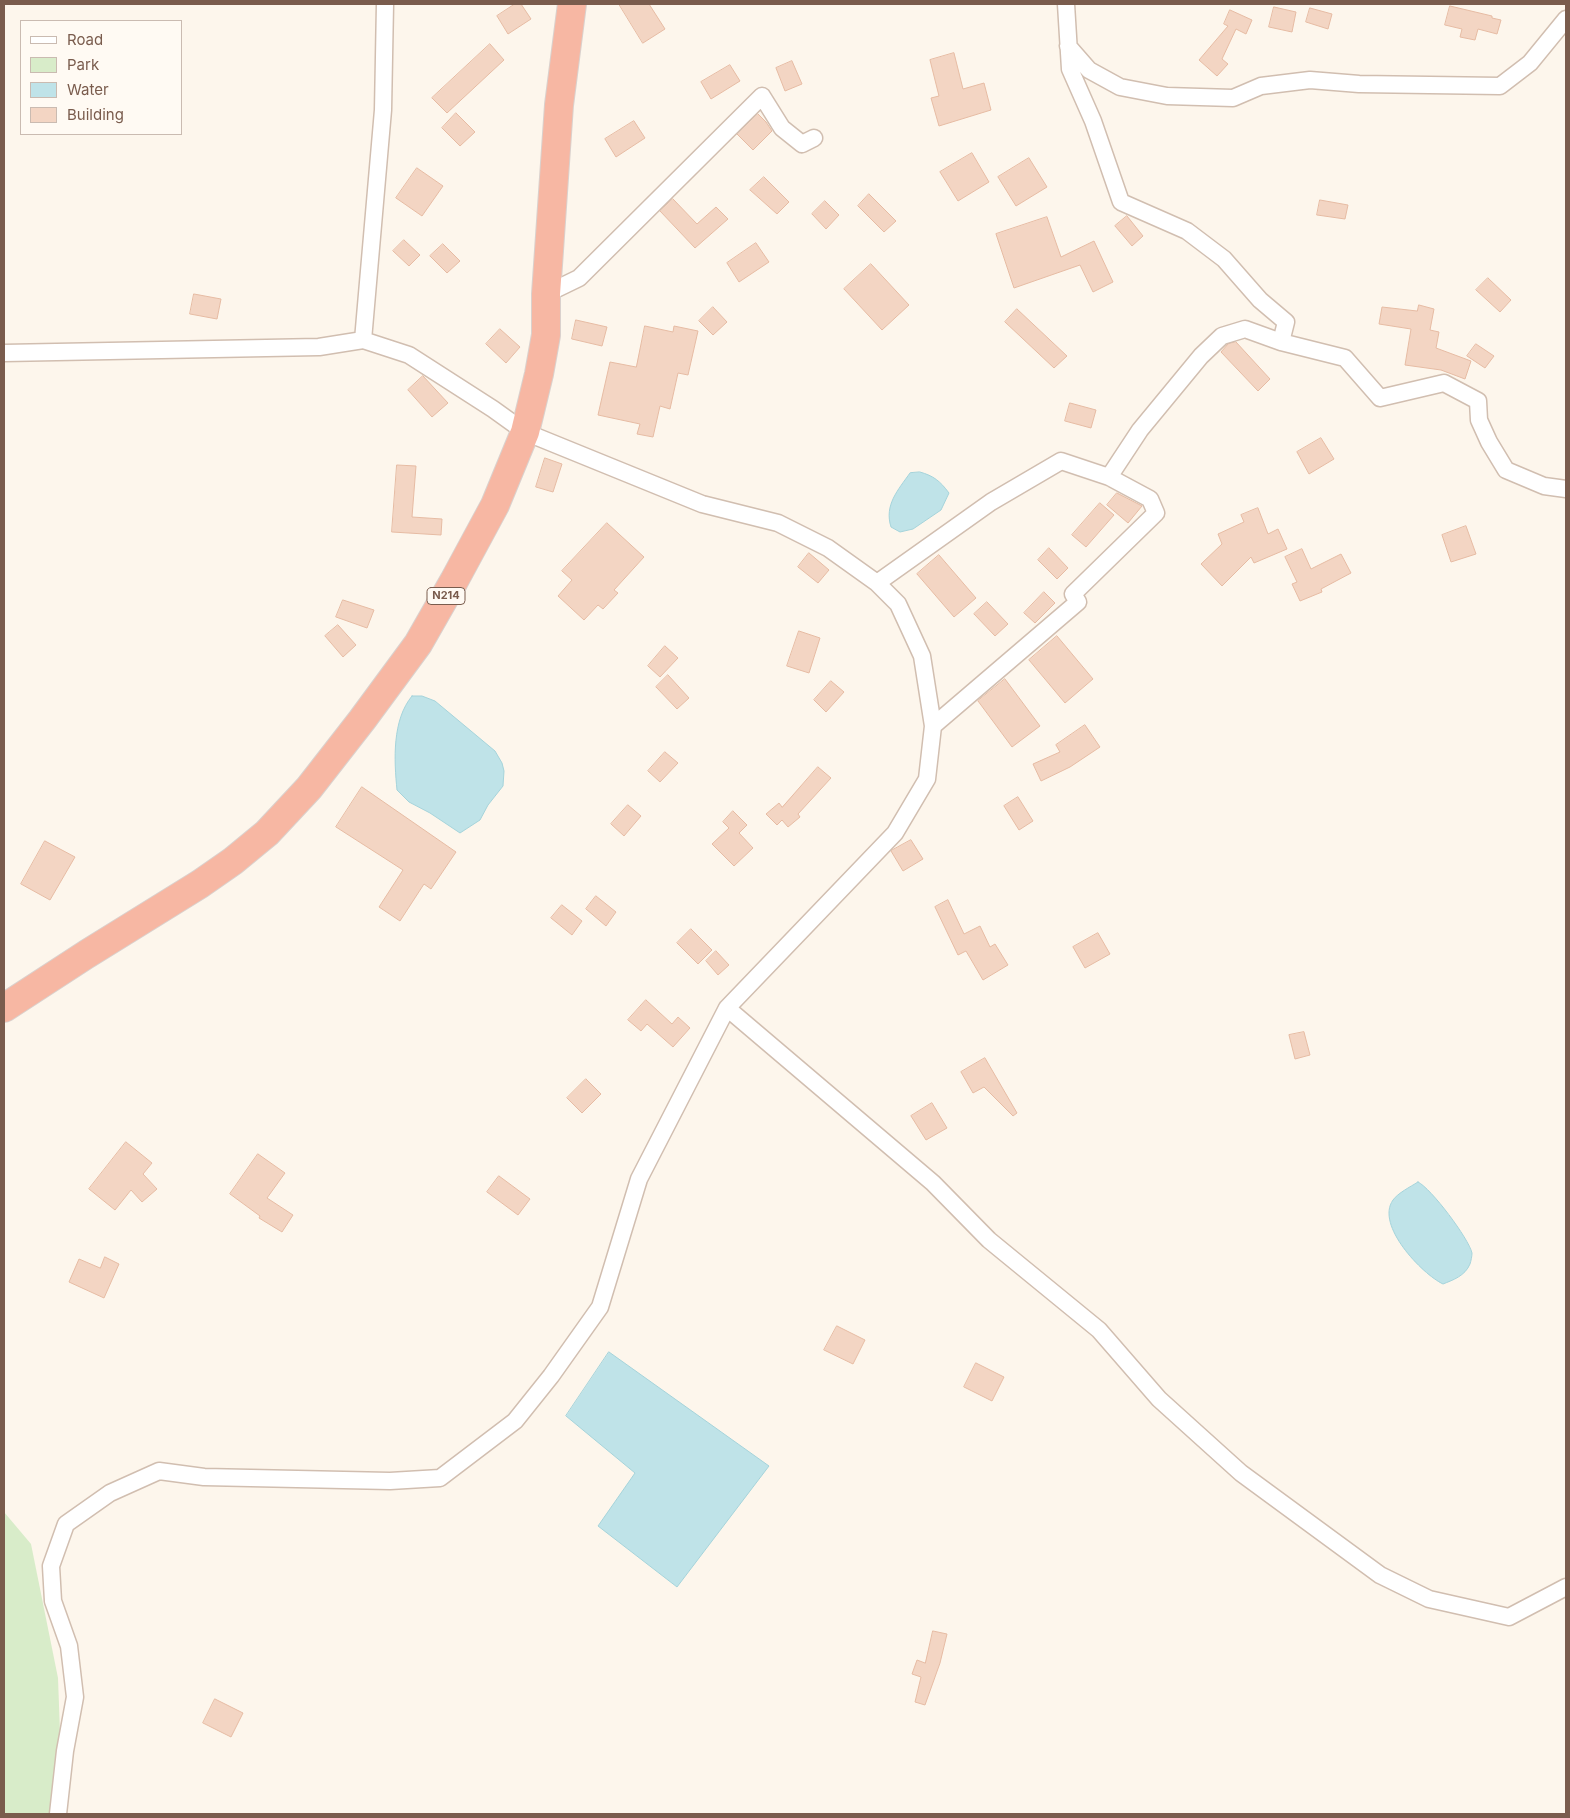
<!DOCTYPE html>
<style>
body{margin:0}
#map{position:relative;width:1570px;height:1818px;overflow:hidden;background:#fdf6ec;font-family:Inter,sans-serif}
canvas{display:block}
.frame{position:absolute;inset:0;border:5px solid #7a5c4d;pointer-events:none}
.legend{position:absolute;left:20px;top:20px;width:162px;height:115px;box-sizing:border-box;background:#fffaf3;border:1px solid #cabbb1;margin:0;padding:6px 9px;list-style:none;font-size:15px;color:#7a5c4d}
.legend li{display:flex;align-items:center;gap:10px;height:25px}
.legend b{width:25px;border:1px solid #cabbb1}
</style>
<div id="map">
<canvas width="1570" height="1818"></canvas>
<div class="frame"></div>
<ul class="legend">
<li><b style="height:6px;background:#fff"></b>Road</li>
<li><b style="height:14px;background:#d8ecc9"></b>Park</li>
<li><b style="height:14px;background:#bfe3e8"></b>Water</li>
<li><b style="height:14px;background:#f3d5c3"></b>Building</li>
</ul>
</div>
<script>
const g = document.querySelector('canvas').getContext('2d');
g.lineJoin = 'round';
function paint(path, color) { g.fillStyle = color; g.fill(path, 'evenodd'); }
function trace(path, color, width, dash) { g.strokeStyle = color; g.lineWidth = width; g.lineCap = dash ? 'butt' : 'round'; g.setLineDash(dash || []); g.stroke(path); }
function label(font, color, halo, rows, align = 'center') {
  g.font = font + ' Inter,sans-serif'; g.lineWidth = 4; g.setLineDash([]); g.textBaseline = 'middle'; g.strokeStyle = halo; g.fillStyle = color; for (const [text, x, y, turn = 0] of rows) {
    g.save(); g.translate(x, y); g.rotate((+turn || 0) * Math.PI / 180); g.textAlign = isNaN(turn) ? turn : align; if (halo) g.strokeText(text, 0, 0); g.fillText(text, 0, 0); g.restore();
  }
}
const green = new Path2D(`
 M4 1512 31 1544 58 1678 63 1814H4Z`);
const water = new Path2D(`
 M920 472C934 476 940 481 949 493L941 510 913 529 900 532 891 527C884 505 898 490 910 473Z
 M412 696H422L435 701 495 751 502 763 504 771 503 786 488 805 480 820 460 833 430 813 409 802 397 790C394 760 392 720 412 696Z
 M1418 1182C1431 1188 1469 1239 1472 1253 1472 1256 1471 1261 1470 1264 1465 1276 1453 1280 1443 1284 1422 1274 1375 1225 1393 1200 1398 1193 1410 1187 1418 1182Z
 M609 1352 769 1466 677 1587 598 1526 635 1473 566 1416Z`);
const building = new Path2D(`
 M515 4H521L531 19 508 34 497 16Z
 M619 4H649L665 29 643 43Z
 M1450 6 1492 16V18L1501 20 1497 34 1478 29 1475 40 1460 37 1462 29 1445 25Z
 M1274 7 1296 12 1292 32 1269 27Z
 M1310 8 1332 14 1328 29 1306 22Z
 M1230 10 1252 20 1246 34 1236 29 1222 59 1228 64 1217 76 1199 60 1228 26 1224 24Z
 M490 44 504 60 447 113 432 98Z
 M954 53 963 89 984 83 991 110 939 126 931 98 939 96 930 60Z
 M792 61 802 84 785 91 776 68Z
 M730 65 740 81 711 99 701 82Z
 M456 113 475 132 460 146 442 128Z
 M758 114 766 122 772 131 753 150 737 134Z
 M634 121 645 138 616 157 605 139Z
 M972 153 989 182 958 201 940 172Z
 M1029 158 1047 187 1016 206 998 177Z
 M417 168 443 186 422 216 396 198Z
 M764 177 789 202 777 214 750 190Z
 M869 194 896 221 884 232 858 206Z
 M673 199 697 224 716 207 728 219 695 248 660 211Z
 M1320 200 1348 205 1345 219 1317 215Z
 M825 201 839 215 826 229 812 214Z
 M1127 216 1143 236 1132 246 1115 226Z
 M1047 217 1061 257 1094 241 1113 282 1093 292 1080 265 1014 288 996 234Z
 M404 240 420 255 409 266 393 251Z
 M756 243 769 262 739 282 727 263Z
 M443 244 460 261 447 273 430 256Z
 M871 264 909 305 882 330 844 289Z
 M1488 278 1511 300 1500 312 1476 290Z
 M194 294 221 299 217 319 190 314Z
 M1419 305 1434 309 1430 330 1439 332 1436 348 1471 361 1465 379 1441 370 1405 365 1411 329 1379 324 1382 307 1417 311Z
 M713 307 727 322 713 335 699 321Z
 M1017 309 1067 356 1054 368 1005 322Z
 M576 320 607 327 602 346 572 339Z
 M645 326 673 332 674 326 698 331 688 375 678 373 670 409 660 406 653 437 637 434 640 424 598 415 610 362 636 367Z
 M500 329 520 347 506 363 486 344Z
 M1236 342 1270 379 1258 391 1221 352 1228 344Z
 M1476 344 1494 356 1485 368 1467 356Z
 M423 376 448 403 432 417 408 390Z
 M1070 403 1096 410 1091 428 1065 421Z
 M1321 438 1334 459 1309 474 1297 452Z
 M545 458 562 464 553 492 536 487Z
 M397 465 416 466 412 517 442 519 441 535 392 532Z
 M1117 493 1142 506 1128 523 1107 505Z
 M1100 503 1114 515 1086 547 1072 535Z
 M1258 508 1268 534 1278 529 1287 549 1254 563 1251 557 1222 586 1201 564 1222 544 1218 534 1244 522 1241 515Z
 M607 523 644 557 614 590 618 593 603 609 598 605 584 620 558 596 572 580 562 571Z
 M1466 526 1476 554 1451 562 1442 535Z
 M1049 548 1068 568 1057 579 1038 560Z
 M1302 549 1311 569 1341 554 1351 573 1321 589 1322 592 1300 601 1292 584 1297 582 1285 557Z
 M809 553 829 570 818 583 798 567Z
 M939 555 976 598 954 617 917 574Z
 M1044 592 1055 603 1035 623 1024 613Z
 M343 600 374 610 367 628 336 617Z
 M987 602 1008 624 995 636 974 614Z
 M338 625 356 645 343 657 325 636Z
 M799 631 820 638 809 673 787 666Z
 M1057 636 1093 679 1065 703 1029 660Z
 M665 646 678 658 660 677 648 666Z
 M668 675 689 698 677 709 656 687Z
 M1005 679 1040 726 1012 747 978 701Z
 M831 681 844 692 826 712 814 700Z
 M1085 725 1100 747 1070 767 1041 781 1033 764 1060 752 1056 745Z
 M665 752 678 763 660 782 648 771Z
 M818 767 831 778 798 814 800 817 788 827 782 820 777 825 766 814 779 803 782 807Z
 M362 787 456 852 431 889 424 884 400 921 379 907 403 870 336 827Z
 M1018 797 1033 821 1019 830 1004 806Z
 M628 805 641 816 624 836 611 824Z
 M733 811 747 825 739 833 753 848 734 866 712 844 729 828 723 822Z
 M911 840 923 859 903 871 891 851Z
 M45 841 75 857 50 900 21 884Z
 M596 896 616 912 606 926 586 909Z
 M948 900 964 934 980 926 990 947 995 944 1008 965 983 980 966 951 958 955 935 907Z
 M562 905 582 921 572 935 551 918Z
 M691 929 712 950 698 964 677 943Z
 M1098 933 1110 954 1085 968 1073 947Z
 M716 951 729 965 718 975 706 961Z
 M646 1000 672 1024 678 1017 690 1028 673 1047 647 1024 641 1031 628 1020Z
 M1304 1032 1310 1055 1295 1059 1289 1035Z
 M985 1058 1017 1113 1013 1116 984 1087 973 1093 961 1072Z
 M586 1079 601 1094 582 1113 567 1098Z
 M932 1103 947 1128 926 1140 911 1116Z
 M126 1142 152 1163 143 1174 157 1189 142 1202 131 1190 115 1210 89 1189Z
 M258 1154 285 1173 267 1198 293 1215 282 1232 259 1218 260 1216 230 1194Z
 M499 1176 530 1199 518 1215 487 1192Z
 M105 1257 119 1264 104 1298 69 1282 79 1259 100 1268Z
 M837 1326 865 1340 853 1364 824 1350Z
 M976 1363 1004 1377 992 1401 964 1387Z
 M933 1631 947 1634 940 1663 925 1705 915 1702 921 1677 912 1674 917 1660 925 1663Z
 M215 1699 243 1713 231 1737 203 1723Z`);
const street = new Path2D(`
 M1066 4 1070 69 1093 121 1121 202 1187 231 1224 259 1260 300 1286 322 1281 342 1345 358 1380 398 1444 383 1478 401 1479 420 1489 442 1506 470 1544 486 1566 489
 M1068 46 1089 70 1120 87 1167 96 1233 98 1261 86 1310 80 1359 84 1500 86 1530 63 1566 19
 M546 294 579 278 762 96 782 128 802 144 814 138
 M363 340 383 110 385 4
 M4 353 319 347 363 340 409 355 493 409 525 432 702 504 778 523 828 548 877 583 898 604 922 656 933 726 927 779 895 833 727 1008 639 1179 600 1307 551 1376 515 1421 440 1478 390 1481 204 1477 159 1471 110 1493 66 1524 51 1566 53 1601 69 1646 75 1697 65 1751 58 1814
 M1109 477 1140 430 1201 356 1222 336 1245 329 1281 342
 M877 583 991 502 1061 461 1109 477 1150 499 1156 513 1073 594 1078 602 933 726
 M727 1008 933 1183 989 1240 1099 1330 1159 1399 1241 1473 1380 1575 1429 1599 1509 1617 1566 1587`);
const highway = new Path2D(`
 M4 1008 87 954 200 884 233 861 267 833 309 788 362 720 418 644 454 581 495 505 525 432 539 374 546 335V294L559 105 572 4`);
const shields = [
 [446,596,38]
];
const shieldNames = [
 ["N214",446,596]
];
paint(green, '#d8ecc9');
paint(water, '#bfe3e8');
trace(water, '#a5d3da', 1);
paint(building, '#f3d5c3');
trace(building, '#e6bba3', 1);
trace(street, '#d1beb0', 19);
trace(highway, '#dad1cd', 30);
trace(street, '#fff', 16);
trace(highway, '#f7b7a3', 28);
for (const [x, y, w] of shields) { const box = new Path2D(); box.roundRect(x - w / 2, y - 8.5, w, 17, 4); g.fillStyle = '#fffaf3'; g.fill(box); trace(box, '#7a5c4d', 1); }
label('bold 11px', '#7a5c4d', null, shieldNames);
</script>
